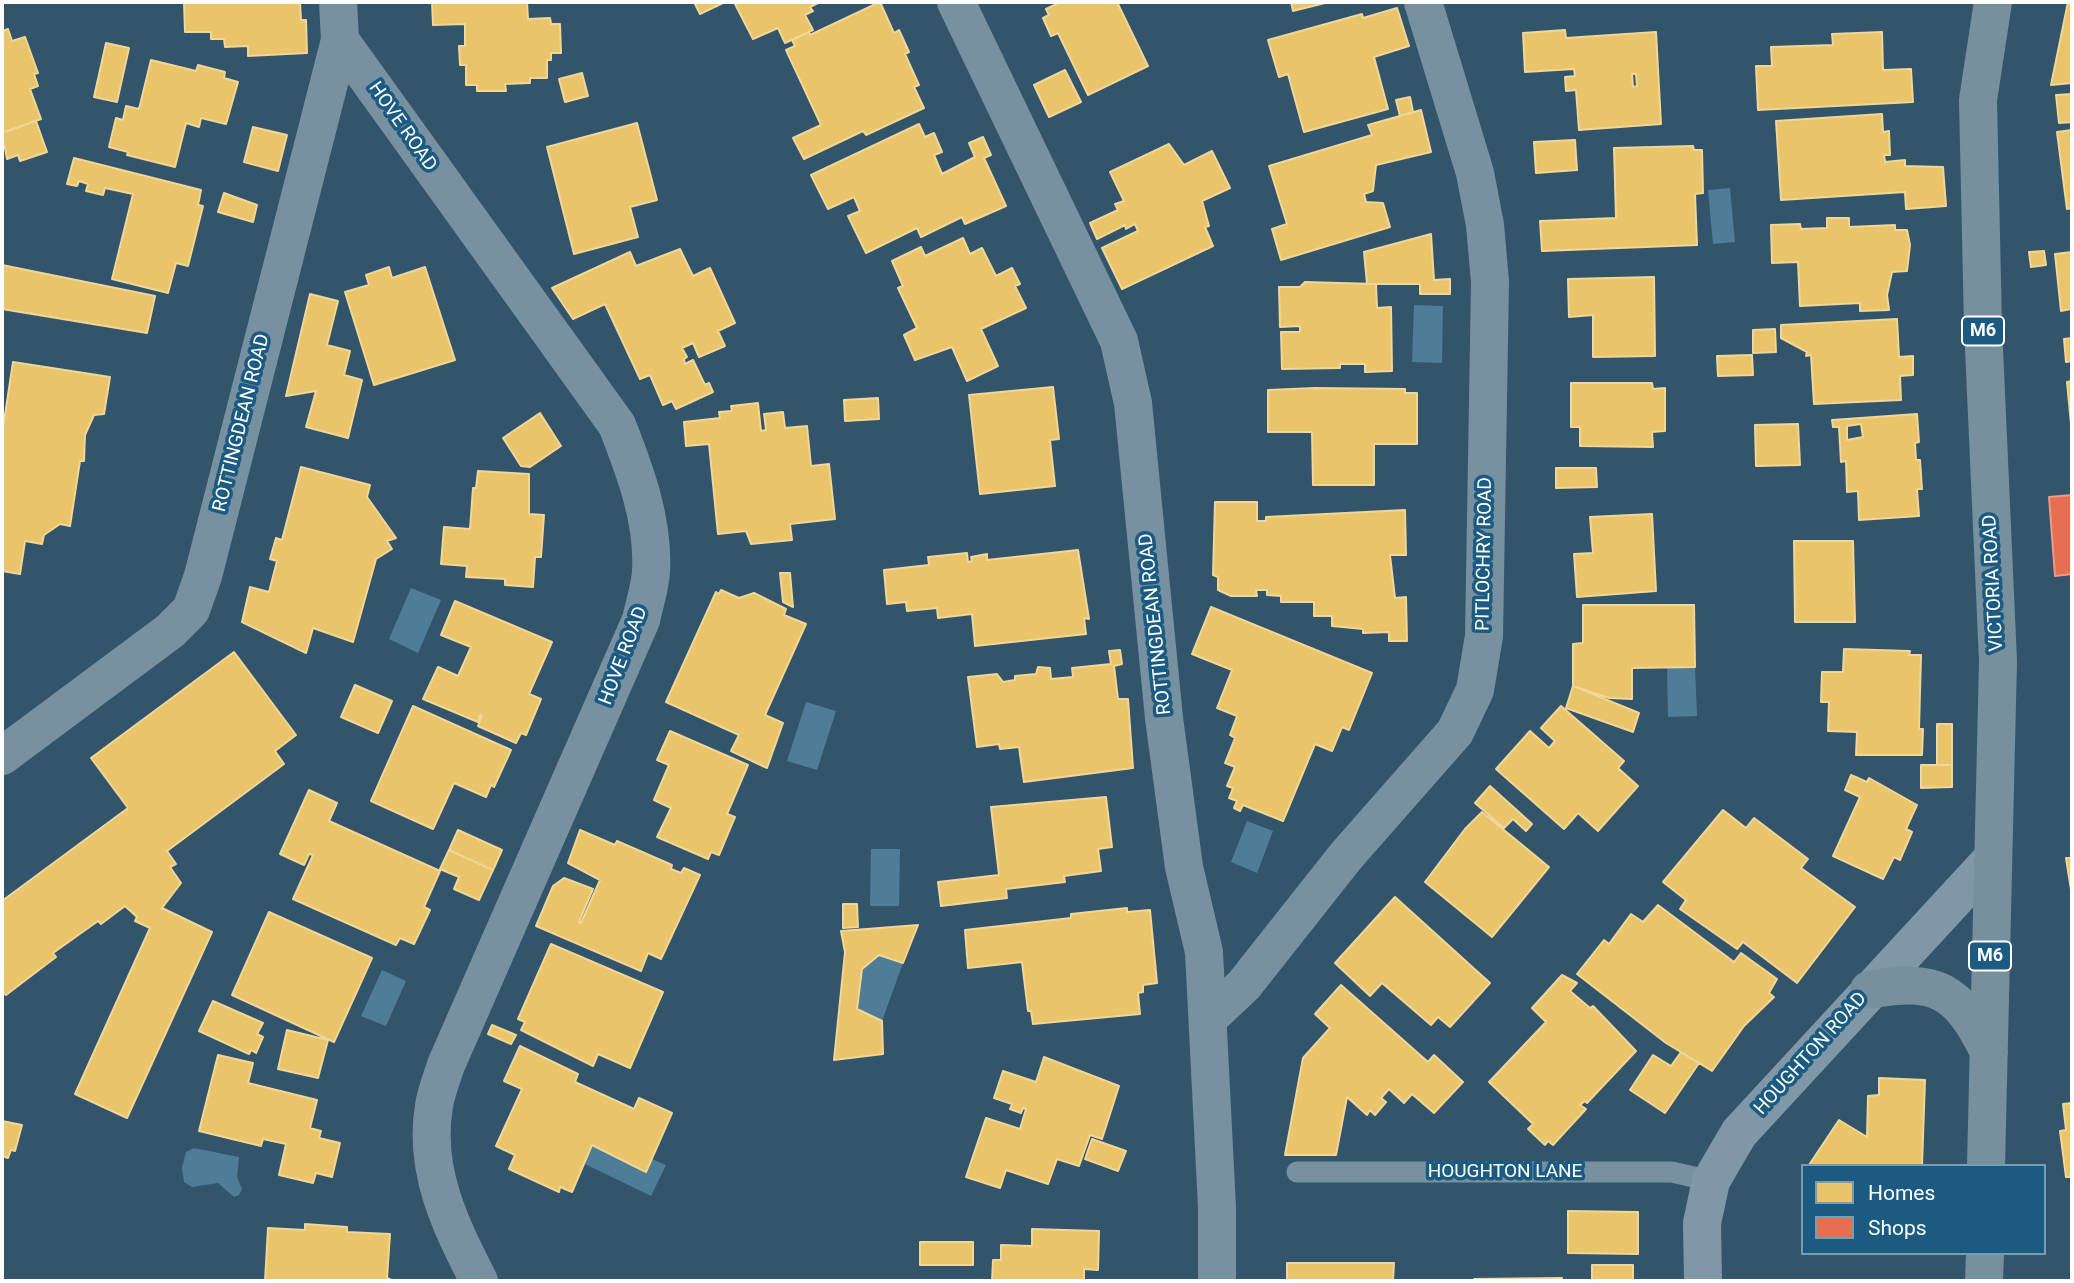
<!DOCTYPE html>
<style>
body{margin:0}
#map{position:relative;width:2074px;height:1283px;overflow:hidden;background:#32556b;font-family:Roboto,sans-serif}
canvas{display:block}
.frame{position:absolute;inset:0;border:4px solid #fff;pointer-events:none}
.legend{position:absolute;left:1801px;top:1164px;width:245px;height:91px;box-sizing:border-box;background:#1b5b82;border:2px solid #769db4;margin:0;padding:9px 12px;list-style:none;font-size:21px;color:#fff}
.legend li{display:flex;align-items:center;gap:14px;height:35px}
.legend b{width:35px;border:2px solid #769db4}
</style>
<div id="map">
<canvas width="2074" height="1283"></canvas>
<div class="frame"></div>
<ul class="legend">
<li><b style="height:19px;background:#e9c46a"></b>Homes</li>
<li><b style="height:19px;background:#e76f51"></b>Shops</li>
</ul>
</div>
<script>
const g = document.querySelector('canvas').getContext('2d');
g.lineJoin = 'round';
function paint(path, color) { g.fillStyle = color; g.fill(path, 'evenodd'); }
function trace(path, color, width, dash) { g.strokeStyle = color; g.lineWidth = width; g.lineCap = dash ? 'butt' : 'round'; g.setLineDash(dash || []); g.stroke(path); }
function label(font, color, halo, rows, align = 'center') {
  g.font = font + ' Roboto,sans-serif'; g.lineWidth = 7; g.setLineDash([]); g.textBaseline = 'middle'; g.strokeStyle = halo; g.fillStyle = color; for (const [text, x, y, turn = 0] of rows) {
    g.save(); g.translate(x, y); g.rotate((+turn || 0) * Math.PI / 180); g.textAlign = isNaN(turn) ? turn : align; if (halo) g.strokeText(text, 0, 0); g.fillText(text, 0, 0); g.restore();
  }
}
const water = new Path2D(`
 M1730 188 1735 242 1713 244 1708 190Z
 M1414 305 1443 306 1442 363 1412 362Z
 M411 588 441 600 418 653 389 639Z
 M1695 667 1697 716 1668 717 1667 668Z
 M806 702 836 711 817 770 787 761Z
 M1247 821 1273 831 1257 873 1231 862Z
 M871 849H900L899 906H870Z
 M879 955 903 963 882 1021 857 1009 862 969Z
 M382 970 406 981 386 1026 361 1016Z
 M592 1145 646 1171 652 1159 666 1165 651 1196 583 1163Z
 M194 1148 239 1157 237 1177 242 1189 239 1195 234 1197 218 1183 192 1187 184 1182 182 1168 186 1152Z`);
const homes = new Path2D(`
 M184 2H300L301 20H306L307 53 248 56V46L225 47 224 39H211V32H185Z
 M432 2H527L528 19 550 18 551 24H560L561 53H551V60H547V78H530V83L505 84 506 91H477V85H466V65H460L459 46H465V24L433 25Z
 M694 2H725L700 14Z
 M734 2H820L810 7 813 11 805 15 813 30 785 43 778 28 753 39Z
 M880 2 894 33 899 30 909 52 905 54 919 85 914 87 924 108 866 135 863 131 804 159 793 138 821 125 786 50 795 46 792 40 809 32 810 35Z
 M1061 2H1117L1148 66 1088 95 1058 33 1051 36 1043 18 1049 15 1046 9Z
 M1291 2H1329L1293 11Z
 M2068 2H2072V83L2051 85Z
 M1397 8 1409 46 1374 57 1388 109 1304 132 1288 74 1279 77 1268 40 1362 14 1363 18Z
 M8 29 12 41 25 37 38 73 34 74 38 86 30 89 41 119 2 133V31Z
 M1565 30 1566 38 1656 32 1661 124 1579 130 1576 90 1566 91 1565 77 1575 76 1574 69 1525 72 1523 33ZM1632 74H1636L1637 86 1633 87Z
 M1882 32 1883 70 1911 69 1913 102 1758 110 1756 66H1772L1771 47 1833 45 1832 34Z
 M106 43 129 48 117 102 94 97Z
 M151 60 196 71 198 65 225 72 224 78 238 82 226 124 201 118 199 127 186 123 175 167 127 155 128 152 109 147 116 118 123 120 126 106 139 109Z
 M1065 70 1081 102 1049 117 1034 85Z
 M582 73 588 96 565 102 559 79Z
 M2072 94V122L2059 123 2056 95Z
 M1410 97 1413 112 1400 116 1396 100Z
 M1421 110 1431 152 1376 165 1373 191 1364 194 1366 202 1383 203 1390 227 1281 260 1272 229 1287 224 1269 166 1372 135 1368 125Z
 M1882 114 1883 132 1889 131 1890 155H1884L1885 162 1905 160V166L1943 167 1946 206 1906 209 1905 192 1781 200 1776 121Z
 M36 121 47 152 20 161 18 155 7 159 2 133Z
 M637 123 657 200 630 207 638 237 574 254 547 147Z
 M919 124 925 137 934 133 942 152 934 155 942 174 975 157 969 143 983 137 991 155 984 158 1006 206 965 224 962 217 921 237 917 228 866 253 848 216 860 211 854 197 828 209 811 175Z
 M253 127 287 135 278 171 244 162Z
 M2072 130V208L2067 209 2057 132Z
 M1575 140 1577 170 1536 173 1534 142Z
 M1169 144 1184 165 1212 151 1230 188 1202 201 1209 226 1205 227 1213 246 1122 289 1102 248 1138 231 1135 224 1126 229 1125 225 1097 239 1090 223 1118 210 1115 204 1124 201 1110 172Z
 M1693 146 1694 150H1702L1703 193 1695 194 1697 245 1542 251 1540 221 1616 218 1614 148Z
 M74 158 201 190 198 205 203 206 188 266 176 263 168 293 112 279 133 194 105 188 103 195 86 191 88 184 79 181 77 186 67 184Z
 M224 193 257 205 253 222 218 212Z
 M1827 218H1849V227L1895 225V230H1907L1910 245 1907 271 1892 272 1887 295 1889 310 1860 311V303L1800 306 1798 262 1772 263 1771 225 1800 224 1801 229 1827 228Z
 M1431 234 1434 280 1450 279V294H1420V284H1367L1364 252Z
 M963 238 970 254 982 248 996 276 1012 268 1020 284 1015 286 1026 308 981 329 998 366 967 381 952 347 915 360 904 335 917 328 898 288 903 286 892 261 921 247 925 256Z
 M680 249 693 276 710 268 735 323 718 331 725 346 699 357 693 343 682 348 687 357 684 359 685 364 693 360 705 385 709 383 713 392 676 409 672 401 663 405 650 375 640 379 605 304 573 319 552 288 630 252 636 266Z
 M2044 251 2046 265 2031 267 2029 252Z
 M2072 252V316L2071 309 2061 311 2055 254Z
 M2 265 155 296 147 333 2 309Z
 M389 267 392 278 425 267 455 360 374 385 345 292 369 285 366 275Z
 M1654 277 1655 356 1593 357V315L1569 317 1568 279Z
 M1305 282 1376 284 1377 308 1391 307 1392 371 1365 372V364H1340V368L1282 369 1281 332H1300V326L1280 327 1279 287H1300Z
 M310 294 338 301 327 345 350 351 344 375 362 380 348 438 306 427 316 391 286 396Z
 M1897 319 1899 357 1913 356V375L1900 376 1901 400 1814 404 1811 355 1806 356 1807 352 1781 338V325Z
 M1775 329 1776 352 1753 353V330Z
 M2072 338V361L2066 362 2064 339Z
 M1752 355 1753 375 1718 376 1717 356Z
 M13 362 110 377 104 414 94 415 85 435 84 461H80L70 526 60 524 44 535 42 544 25 541 20 574 2 571V435Z
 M2072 381V435L2067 382Z
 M1571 383H1652L1653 389 1665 388V431L1652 432 1653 447 1580 446V427H1571Z
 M1053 387 1059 439 1050 440 1055 486 980 494 969 395Z
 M1315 388 1405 389V393H1417V444H1374V485H1313L1312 432H1268V390Z
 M878 398 879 419 845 421 844 400Z
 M758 403 761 431 766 430 764 414 783 412 785 428 807 426 811 466 829 464 835 519 790 524 792 540 751 544 746 531 718 534 709 444 686 446 684 422 720 418 719 412 732 411 731 406Z
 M540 413 561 446 530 467 521 466 503 438Z
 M1917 414 1919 442 1915 443 1916 460H1920L1922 489H1917L1919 516 1859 520 1858 491 1847 492 1846 461 1841 462 1839 427H1833L1832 420ZM1861 424 1863 437 1847 440V426Z
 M1798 424 1800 465 1756 466 1755 425Z
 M301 467 370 485 367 497 396 538 387 541 392 549 376 559 353 642 313 628 306 653 242 622 250 587 269 592 277 561 270 559 276 538 282 540Z
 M1556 468H1596L1597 487 1556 488Z
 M478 471 529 474V514L544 515 541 557H535L533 587 505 585V579L466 577 467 566 441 564 444 527 470 529 473 488H476Z
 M1215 502H1257V521H1266V517L1405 510 1406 555H1390L1395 598 1406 597 1407 641H1389V632L1363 633V629L1332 626V616H1314V602H1281V596L1267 595V590H1256L1257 596H1231L1218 590V577L1213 575Z
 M1652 514 1656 591 1577 597 1574 554 1593 553 1590 517Z
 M1794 541H1853L1855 622H1795Z
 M1078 550 1089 619 1084 618 1086 634 975 646 972 614 938 618 937 608 907 611 906 602 887 604 884 570 929 565 928 557 967 553 968 562 972 561 971 557 987 554V560Z
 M780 573H790L793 607 783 602Z
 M721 590 739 598 754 593 786 609 784 615 806 624 765 715 783 723 767 768 731 751 739 735 666 702 716 592 719 594Z
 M455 601 552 642 529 694 541 699 526 735 521 733 516 743 478 726 482 716 480 715 478 722 423 699 438 667 458 676 471 647 441 635Z
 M1583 605H1694L1695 667 1632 668V699L1609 698 1573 686V644L1583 643Z
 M1211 607 1372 673 1349 730 1342 727 1332 751 1315 744 1283 821 1243 805 1240 811 1234 808 1237 801 1229 798 1233 788 1227 786 1235 767 1225 763 1235 738 1230 735 1237 716 1217 708 1232 670 1192 654Z
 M1844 649 1910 651 1909 655H1921L1919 729H1923L1922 755H1856L1857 732 1828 731 1829 702H1821L1822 672H1843Z
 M1120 650 1122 664 1114 666 1118 699H1128L1133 768 1024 782 1019 747 1000 749 999 744 977 747 968 677 997 674 1003 682 1015 680V676L1036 674 1038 667 1050 668 1051 679 1073 677 1072 668 1111 664 1109 651Z
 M234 652 296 735 275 751 284 764 167 851 176 864 170 867 181 883 162 908 212 932 127 1118 75 1094 150 928 135 921 137 917 125 906 101 924 98 921 53 953 56 957 6 995 2 992V901L128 808 91 758Z
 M355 685 392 701 378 733 341 717Z
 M1573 686 1639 713 1633 732 1566 708Z
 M413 706 511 750 494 787 491 785 486 797 454 783 433 829 371 801Z
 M1561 706 1624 761 1618 768 1638 786 1598 831 1578 813 1564 829 1496 769 1530 731 1549 748 1555 741 1541 728Z
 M1937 724H1952V765H1937Z
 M670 731 748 765 727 814 735 817 719 855 711 852 708 859 657 837 671 808 654 800 669 765 657 760Z
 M1921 765H1952V787L1921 788Z
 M1851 775 1867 782 1869 778 1917 805 1906 829 1912 832 1900 860 1894 857 1883 879 1833 856 1860 797 1845 790Z
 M1490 786 1532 824 1526 831 1513 819 1504 828 1475 803Z
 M309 790 337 803 329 821 440 871 424 907 430 910 414 944 400 938 396 945 293 899 313 855 309 854 304 865 280 854Z
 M1106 797 1112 847 1098 849 1101 871 1064 876 1065 882 1006 889 1007 898 941 906 938 882 999 875 991 807Z
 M1723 810 1746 828 1754 818 1808 859 1801 868 1855 907 1797 983 1743 942 1737 949 1680 909 1686 900 1663 882Z
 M1482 812 1549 867 1492 937 1425 882 1465 829Z
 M458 830 502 850 493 870 449 850Z
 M580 830 615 845 617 841 672 865 671 869 681 873 684 868 700 875 661 959 648 953 641 971 536 926 553 886 564 878 593 889 579 922 581 923 600 880 568 863Z
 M449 850 493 870 479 900 454 889 459 877 440 869Z
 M2066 858H2072V896Z
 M1395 897 1490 983 1450 1027 1438 1017 1431 1025 1382 983 1370 996 1335 963Z
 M843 904H857L858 927 843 928Z
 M1658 905 1734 962 1741 953 1777 979 1769 993 1774 997 1744 1026 1712 1071 1666 1043 1577 974 1604 940 1609 944 1631 914 1643 922Z
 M1127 908V912L1150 910 1157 983 1143 985V992L1138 993 1140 1014 1033 1024 1031 1011H1028L1022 962 968 968 965 930 1071 918V914Z
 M269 912 372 958 334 1042 232 995Z
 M918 925 903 963 879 955 862 969 857 1009 882 1021 883 1054 834 1060 845 952 841 931Z
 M551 944 663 992 630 1068 598 1054 593 1066 521 1030 525 1022 518 1019Z
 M1562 975 1577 983 1570 991 1590 1008 1593 1006 1636 1051 1587 1103 1585 1101 1580 1105 1586 1109 1553 1145 1548 1141 1545 1145 1528 1129 1533 1124 1489 1082 1546 1022 1532 1008Z
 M1341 985 1428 1062 1434 1055 1463 1082 1434 1113 1412 1094 1404 1103 1389 1089 1381 1098 1386 1102 1375 1115 1370 1110 1367 1115 1347 1097 1336 1155H1285L1303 1058 1330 1028 1315 1014Z
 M213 1001 263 1023 257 1034 263 1037 256 1053 251 1050 249 1054 199 1031Z
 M492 1025 516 1035 511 1044 488 1034Z
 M287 1030 328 1040 318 1078 278 1069Z
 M520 1046 578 1074 575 1082 634 1109 639 1098 672 1113 646 1172 592 1145 572 1192 560 1187 559 1192 509 1169 515 1155 496 1146 522 1089 504 1081Z
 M1681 1052 1699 1063 1665 1113 1630 1090 1653 1055 1671 1066Z
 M218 1055 253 1063 248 1083 317 1100 310 1128 321 1131 319 1138 340 1143 332 1177 316 1173 313 1183 279 1175 286 1144 263 1139 261 1146 199 1131Z
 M1044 1057 1119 1086 1102 1139 1090 1135 1079 1166 1057 1159 1048 1184 1006 1170 1000 1188 966 1177 986 1118 1020 1129 1026 1109 1023 1108 1021 1113 1010 1109 1012 1104 994 1098 1003 1071 1036 1082Z
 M1879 1078 1925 1080 1922 1166 1809 1165 1839 1120 1867 1137 1868 1096 1879 1095Z
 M2072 1103V1186L2071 1177H2066L2060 1131 2066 1130 2063 1104Z
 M2 1121 22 1125 15 1151 11 1150 8 1158 2 1156Z
 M1092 1139 1126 1151 1118 1171 1085 1159Z
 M1568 1211 1638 1212V1254L1568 1253Z
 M305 1224 347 1227V1232L390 1234 387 1278 394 1281H265L268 1228 305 1230Z
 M1032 1229 1099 1231 1098 1270 1084 1269V1281H992L993 1260H1001V1245L1032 1246Z
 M920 1242H973V1265H920Z
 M1287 1263H1394L1393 1281H1287Z
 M1592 1265H1633V1281H1592Z
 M1562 1278V1281H1474V1279Z`);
const shops = new Path2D(`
 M2072 495V574L2055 576 2049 497Z`);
const lane = new Path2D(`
 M1297 1172H1672L1711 1181`);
const street = new Path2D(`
 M956 2 1119 341 1133 403 1164 718 1184 867 1204 952 1217 1207V1281
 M340 40 617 425C635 471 654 521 651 572 650 588 644 605 641 620L446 1065C442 1078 436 1092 434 1106 423 1171 451 1226 479 1281
 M2 756 170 631 191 610 203 576 340 40 338 2
 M1209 1018 1244 985 1346 856 1455 732 1475 690 1484 636 1490 282 1485 225 1475 173 1423 2`);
const secondary = new Path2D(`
 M1703 1281 1702 1223 1711 1181 1739 1133 1991 860`);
const primary = new Path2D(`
 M1869 990C1937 977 1959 991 1989 1052
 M1986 1166 1998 661 1983 326 1978 100 1993 2
 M1984 1281 1985 1253`);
const shields = [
 [1983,331,42],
 [1990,956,42]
];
const shieldNames = [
 ["M6",1983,331],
 ["M6",1990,956]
];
const streetNames = [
 ["HOVE ROAD",402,127,55],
 ["ROTTINGDEAN ROAD",242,423,-76],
 ["PITLOCHRY ROAD",1485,554,-89],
 ["VICTORIA ROAD",1994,583,-93],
 ["ROTTINGDEAN ROAD",1156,624,-96],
 ["HOVE ROAD",624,656,-69],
 ["HOUGHTON ROAD",1811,1054,-48],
 ["HOUGHTON LANE",1505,1172]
];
paint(water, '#4f7d98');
paint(homes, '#e9c46a');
trace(homes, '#f0d697', 2);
paint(shops, '#e76f51');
trace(shops, '#ee9a85', 2);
trace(lane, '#7891a1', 21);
trace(street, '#7891a1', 38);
trace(secondary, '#7f97a6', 38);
trace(primary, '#77909e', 38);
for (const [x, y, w] of shields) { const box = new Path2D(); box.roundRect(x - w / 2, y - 14.5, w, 29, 5); g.fillStyle = '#1b5b82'; g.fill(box); trace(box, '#fff', 2); }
label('bold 18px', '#fff', null, shieldNames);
label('19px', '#fff', '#1b5b82', streetNames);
</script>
